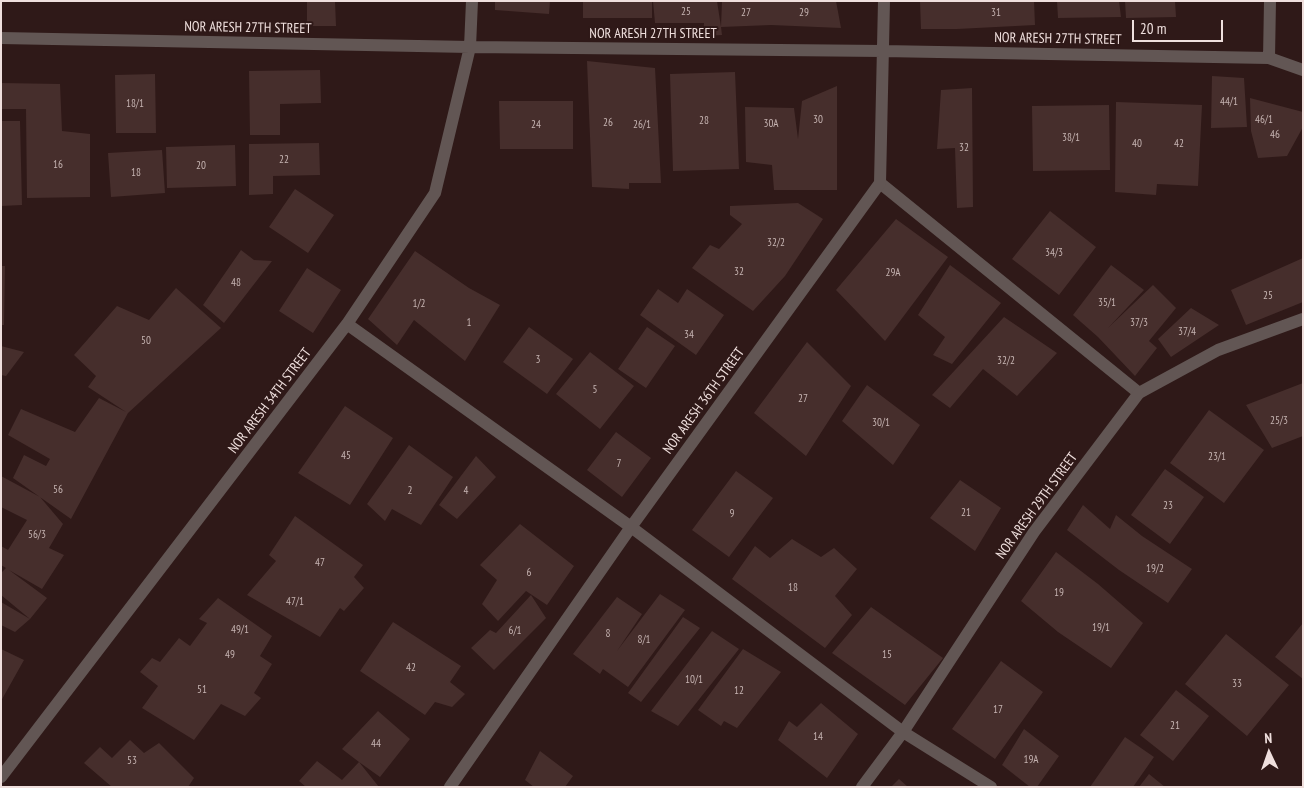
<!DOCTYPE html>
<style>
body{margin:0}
#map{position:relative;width:1304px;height:788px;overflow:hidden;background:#2f1918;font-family:"PT Sans Narrow",sans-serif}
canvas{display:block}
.frame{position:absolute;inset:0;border:2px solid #efdfdd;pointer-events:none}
.north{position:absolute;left:1244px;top:728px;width:50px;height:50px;-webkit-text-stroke:4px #2f1918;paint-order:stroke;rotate:357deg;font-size:14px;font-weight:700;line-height:20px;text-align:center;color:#efdfdd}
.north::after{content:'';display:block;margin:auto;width:18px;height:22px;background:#efdfdd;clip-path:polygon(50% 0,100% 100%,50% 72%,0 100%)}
.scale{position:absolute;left:1132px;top:20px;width:91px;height:22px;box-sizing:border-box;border:2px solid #efdfdd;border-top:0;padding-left:6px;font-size:15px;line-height:18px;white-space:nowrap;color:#efdfdd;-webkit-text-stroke:4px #2f1918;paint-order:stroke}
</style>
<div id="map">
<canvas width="1304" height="788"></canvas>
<div class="frame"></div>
<div class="north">N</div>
<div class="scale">20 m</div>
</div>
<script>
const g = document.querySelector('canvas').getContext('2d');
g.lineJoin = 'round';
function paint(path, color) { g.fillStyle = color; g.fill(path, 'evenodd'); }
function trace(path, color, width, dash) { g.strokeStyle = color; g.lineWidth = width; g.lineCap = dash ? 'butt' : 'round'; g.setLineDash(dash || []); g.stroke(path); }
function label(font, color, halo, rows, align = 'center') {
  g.font = font + ' "PT Sans Narrow",sans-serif'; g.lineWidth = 4; g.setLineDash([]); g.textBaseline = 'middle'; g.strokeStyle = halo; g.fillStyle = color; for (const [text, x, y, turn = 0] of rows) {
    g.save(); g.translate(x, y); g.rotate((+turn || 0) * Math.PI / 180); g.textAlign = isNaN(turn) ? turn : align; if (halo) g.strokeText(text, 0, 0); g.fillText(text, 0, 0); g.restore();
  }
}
const building = new Path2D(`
 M307 1H335L336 26H307Z
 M495 1H550L549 14 495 10Z
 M583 1H652V18H583Z
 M653 1H717L721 27 722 1H836L841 28 771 25 721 27 722 35 703 36 704 23H655Z
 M920 1H1034L1035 25 957 29H921Z
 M1057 1H1119L1121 17 1058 18Z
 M1125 1H1175L1176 17 1126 18Z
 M587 61 655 68 661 183H629V189L592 187Z
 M320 70 321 103 280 104V135H250L249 71Z
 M735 72 739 169 673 171 670 74Z
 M155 74 156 133H116L115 75Z
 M1212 76 1244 78 1247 127 1211 128Z
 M1 83 60 84 62 131 90 134V197L27 198 26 109H1Z
 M837 86V190H774L772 165 746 162 745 107 794 108 798 139 802 101Z
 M972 88 973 207 957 208 955 148 937 149 941 90Z
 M1250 98 1303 112V127L1287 156 1258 158 1251 131Z
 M499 101H573V149H500Z
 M1116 102 1202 105 1198 186 1157 184 1156 195 1115 192Z
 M1109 105 1110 170 1033 171 1032 106Z
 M1 121H20L22 205 1 206Z
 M319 143 320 175 273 176V194L249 195V144Z
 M235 145 236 186 167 188 166 147Z
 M162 150 165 193 111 197 108 153Z
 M295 189 334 215 308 253 269 227Z
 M798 203 823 219 785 276 753 311 692 268 710 245 719 249 742 224 730 215V206Z
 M1050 211 1096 247 1059 295 1012 259Z
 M896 219 948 257 885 341 836 290Z
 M241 250 254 260 272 261 224 323 203 305Z
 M415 251 469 288 500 305 465 361 414 320 397 345 368 319Z
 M1303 258V302L1246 325 1231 290Z
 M950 265 1001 303 952 364 933 355 945 337 918 315Z
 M1111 265 1144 290 1108 328 1153 285 1176 308 1149 341 1157 348 1135 376 1098 337 1073 315Z
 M1 266H5L4 325H1Z
 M307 268 341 290 313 333 279 311Z
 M176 288 221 328 128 413 71 519 13 478 24 455 46 466 50 459 8 435 21 409 75 432 99 398 126 412 88 387 96 376 74 355 117 306 149 320Z
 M658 289 678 303 687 289 724 315 696 355 640 315Z
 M1191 308 1219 325 1171 357 1158 339Z
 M1004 317 1057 353 1017 396 983 369 950 408 932 395Z
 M529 327 573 359 547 394 503 362Z
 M647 327 675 346 646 388 618 369Z
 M807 342 851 386 806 456 754 413Z
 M1 346 24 352 6 376 1 375Z
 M590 352 634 386 600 429 556 394Z
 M1303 383V436L1272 448 1246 405Z
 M867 385 920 425 893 465 842 421Z
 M345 406 393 438 350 505 298 473Z
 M1209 410 1264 450 1224 503 1170 463Z
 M616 432 651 458 622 497 587 470Z
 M409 445 453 477 421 525 392 509 385 521 367 504Z
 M476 456 496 477 457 519 439 505Z
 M1165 469 1204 497 1170 544 1131 515Z
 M736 471 773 498 729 557 692 530Z
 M1 476 40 497 63 524 49 548 64 555 42 589 9 570 47 598 30 619 1 595V573L6 568 1 565V546L8 550 27 520 1 507Z
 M960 480 1001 508 975 551 930 518Z
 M1083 505 1110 529 1116 515 1142 536 1192 569 1168 603 1119 570 1067 530Z
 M295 516 363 565 354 577 364 588 344 611 340 608 320 637 247 595 276 561 269 555Z
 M520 524 574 566 547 605 526 591 498 621 482 604 497 580 480 565Z
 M792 539 821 557 834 548 857 569 835 596 852 615 825 648 732 579 755 546 770 558Z
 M1056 552 1098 584 1143 623 1111 668 1058 632 1021 601Z
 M660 594 685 610 628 687 603 669 600 674 573 654 617 597 642 614 617 651Z
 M531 595 546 618 494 670 471 648 490 630 496 633Z
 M218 598 272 636 260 656 272 664 254 693 261 698 245 716 221 704 194 740 142 708 158 686 140 672 152 658 160 662 179 638 190 646 207 623 199 619Z
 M1 602 30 619 15 632 1 625Z
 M871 607 943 658 905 705 832 653Z
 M683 617 700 628 641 702 628 693Z
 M393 622 461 666 450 682 465 694 452 707 435 702 425 715 360 671Z
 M1303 623V679L1275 657Z
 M712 631 739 649 678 726 651 711Z
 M1226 634 1289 685 1247 736 1185 684Z
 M1 649 24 660 1 701Z
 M743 649 781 672 737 728 724 721 721 726 698 710Z
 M1001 661 1043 692 995 759 952 729Z
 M1176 690 1209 716 1173 761 1140 735Z
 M821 703 858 734 827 778 778 740 789 721 797 727Z
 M378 711 410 739 380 777 359 762 379 787H306L299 781 317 761 342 780 359 762 342 749Z
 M1024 729 1059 756 1037 787H1030L1002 765Z
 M1125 737 1154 757 1133 787H1090Z
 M130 740 144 753 159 743 194 778 188 787H112L84 763 100 747 112 758Z
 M540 751 573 776 565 787H534L525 780Z
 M1149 774 1165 787H1139Z
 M899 779 908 787H891Z`);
const lane = new Path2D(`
 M880 183 1139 393`);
const street = new Path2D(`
 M1 38 470 47 883 51 1269 58 1303 70
 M1269 58 1270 1
 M347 324 631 527 903 732 991 787
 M1 777 347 324 435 193 470 47 472 1
 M450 787 631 527 880 183 884 1
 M862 787 903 732 1034 532 1139 393 1218 350 1303 319`);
const numberNames = [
 ["25",686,12],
 ["27",746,13],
 ["29",804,13],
 ["31",996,13],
 ["44/1",1229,102],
 ["18/1",135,104],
 ["30",818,120],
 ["46/1",1264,120],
 ["28",704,121],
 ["26",608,123],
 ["30A",771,124],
 ["24",536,125],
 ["26/1",642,125],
 ["46",1275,135],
 ["38/1",1071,138],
 ["40",1137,144],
 ["42",1179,144],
 ["32",964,148],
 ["22",284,160],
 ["16",58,165],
 ["20",201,166],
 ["18",136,173],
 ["32/2",776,243],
 ["34/3",1054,253],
 ["32",739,272],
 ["29A",893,273],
 ["48",236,283],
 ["25",1268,296],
 ["35/1",1107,303],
 ["1/2",419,304],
 ["1",469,323],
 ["37/3",1139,323],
 ["37/4",1187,332],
 ["34",689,335],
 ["50",146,341],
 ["3",538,360],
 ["32/2",1006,361],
 ["5",595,390],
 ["27",803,399],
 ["25/3",1279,421],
 ["30/1",881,423],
 ["45",346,456],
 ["23/1",1217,457],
 ["7",619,464],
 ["56",58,490],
 ["2",410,491],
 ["4",466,491],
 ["23",1168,506],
 ["21",966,513],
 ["9",732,514],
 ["56/3",37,535],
 ["47",320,563],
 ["19/2",1155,569],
 ["6",529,573],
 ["18",793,588],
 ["19",1059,593],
 ["47/1",295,602],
 ["19/1",1101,628],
 ["49/1",240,630],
 ["6/1",515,631],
 ["8",608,634],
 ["8/1",644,640],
 ["49",230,655],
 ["15",887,655],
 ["42",411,668],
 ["10/1",694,680],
 ["33",1237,684],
 ["51",202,690],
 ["12",739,691],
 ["17",998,710],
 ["21",1175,726],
 ["14",818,737],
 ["44",376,744],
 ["19A",1031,760],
 ["53",132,761]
];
const streetNames = [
 ["NOR ARESH 27TH STREET",248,28,1],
 ["NOR ARESH 27TH STREET",653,34],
 ["NOR ARESH 27TH STREET",1058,39,1],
 ["NOR ARESH 34TH STREET",270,401,-53],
 ["NOR ARESH 36TH STREET",704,401,-54],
 ["NOR ARESH 29TH STREET",1037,506,-54]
];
paint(building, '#462e2c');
trace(lane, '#625654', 12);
trace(street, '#625654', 12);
label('11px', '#c5b3b1', null, numberNames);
label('14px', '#efdfdd', '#2f1918', streetNames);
</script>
